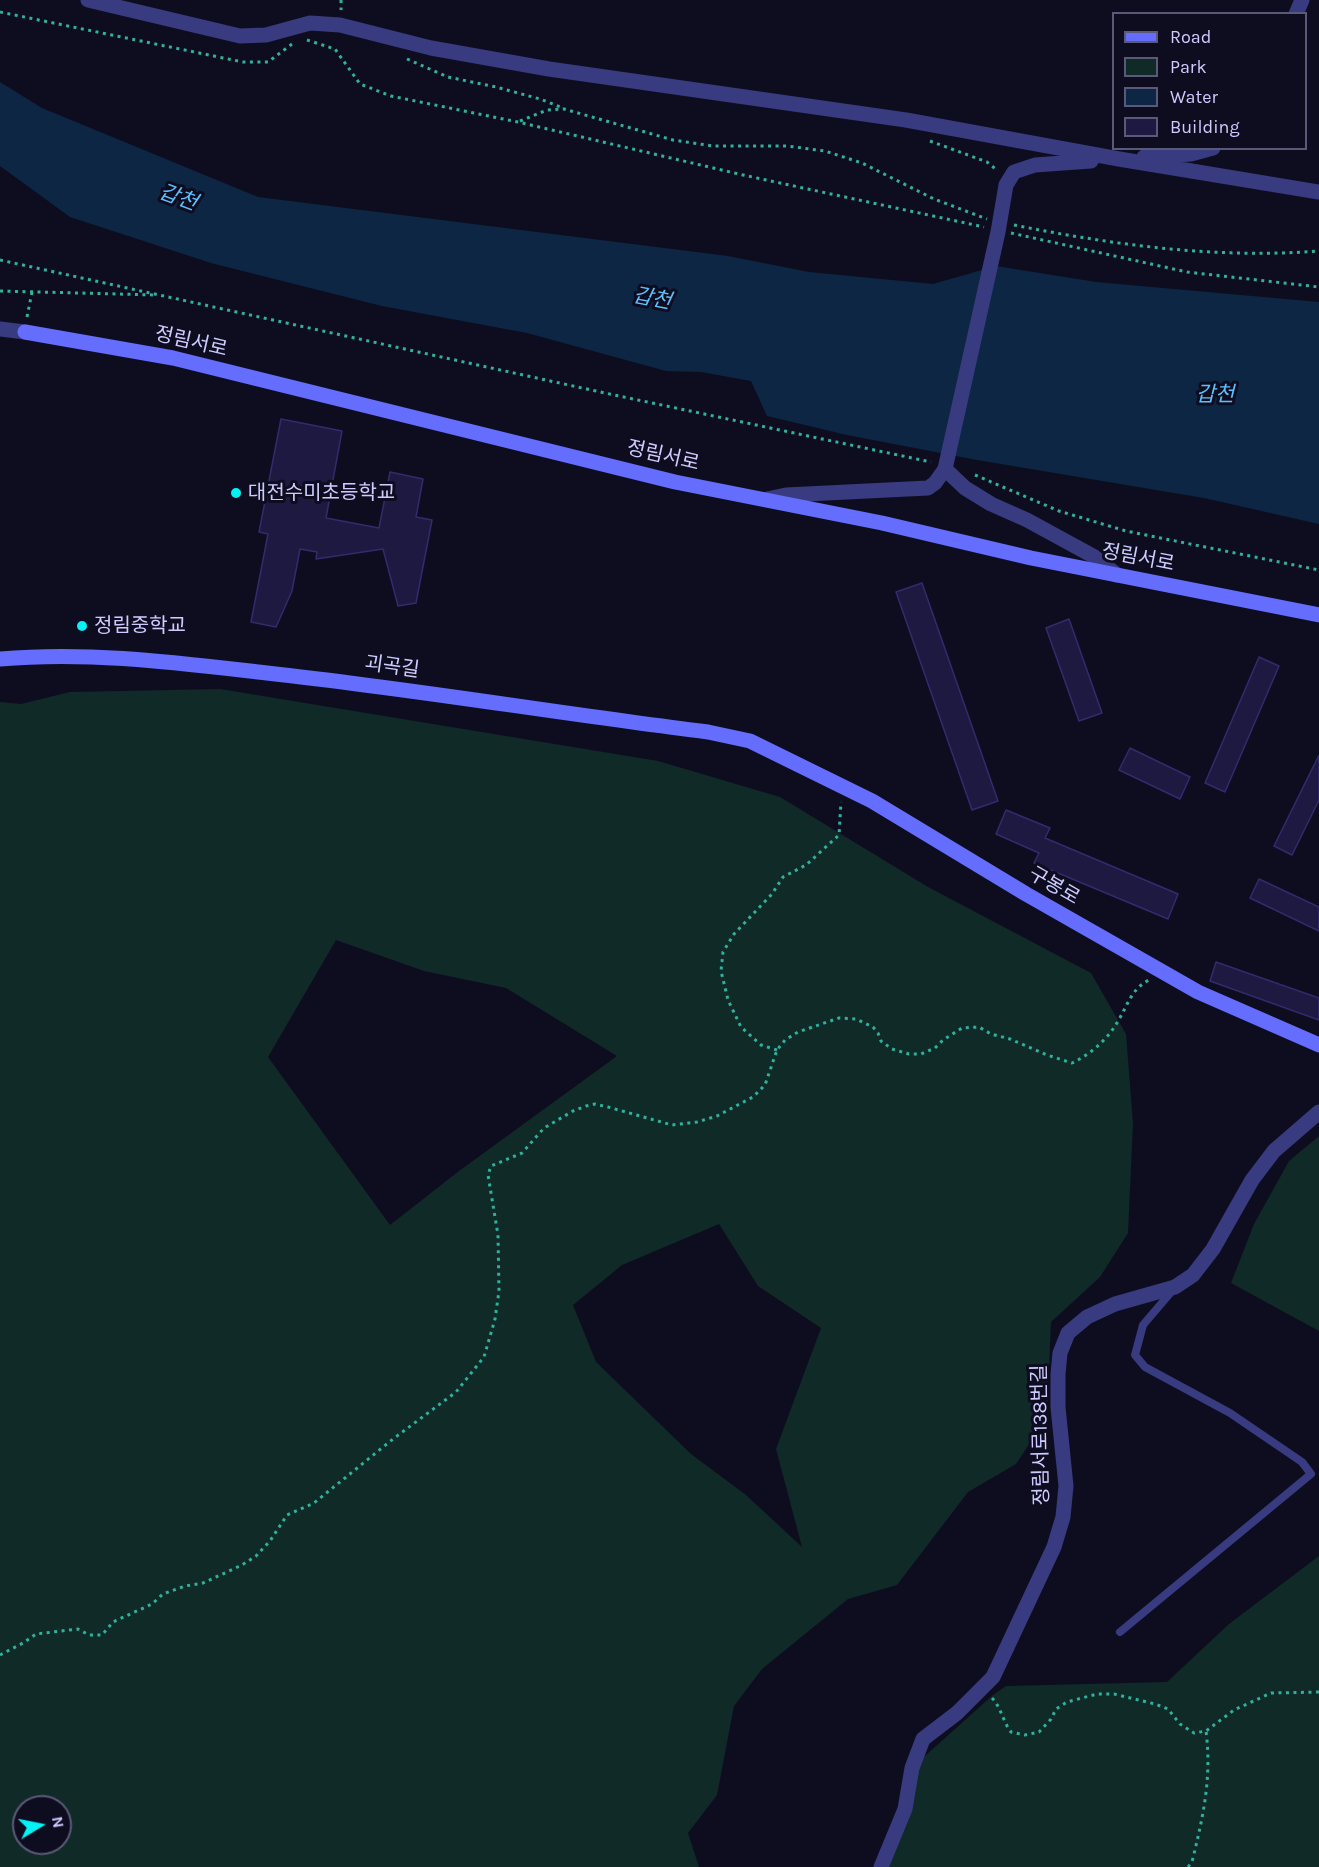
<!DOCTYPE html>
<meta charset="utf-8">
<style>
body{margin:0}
#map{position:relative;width:1319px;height:1867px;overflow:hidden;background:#0e0d20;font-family:Karla,sans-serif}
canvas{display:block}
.legend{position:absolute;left:1112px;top:12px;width:195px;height:138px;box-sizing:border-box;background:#0e0d20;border:2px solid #5b5979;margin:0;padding:8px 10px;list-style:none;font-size:18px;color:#ceccff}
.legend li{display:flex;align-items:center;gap:12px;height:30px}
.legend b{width:30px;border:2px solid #5b5979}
.north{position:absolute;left:12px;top:1795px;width:60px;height:60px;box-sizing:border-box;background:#0e0d20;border:2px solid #5b5979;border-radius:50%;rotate:80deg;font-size:16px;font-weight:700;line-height:24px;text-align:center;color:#ceccff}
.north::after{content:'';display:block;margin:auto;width:21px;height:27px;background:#02f2f5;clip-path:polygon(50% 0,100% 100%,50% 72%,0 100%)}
</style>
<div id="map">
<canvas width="1319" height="1867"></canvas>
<ul class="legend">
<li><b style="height:8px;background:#646dfe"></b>Road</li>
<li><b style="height:16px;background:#102a27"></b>Park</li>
<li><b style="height:16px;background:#0c2644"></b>Water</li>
<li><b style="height:16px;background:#1e1941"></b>Building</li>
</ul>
<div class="north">N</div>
</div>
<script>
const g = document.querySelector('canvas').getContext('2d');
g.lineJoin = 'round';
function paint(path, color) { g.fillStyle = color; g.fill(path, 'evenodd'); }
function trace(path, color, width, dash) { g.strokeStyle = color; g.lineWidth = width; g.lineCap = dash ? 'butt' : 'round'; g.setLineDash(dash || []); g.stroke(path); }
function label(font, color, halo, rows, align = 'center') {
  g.font = font + ' Karla,"Noto Sans KR",sans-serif'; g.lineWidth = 6; g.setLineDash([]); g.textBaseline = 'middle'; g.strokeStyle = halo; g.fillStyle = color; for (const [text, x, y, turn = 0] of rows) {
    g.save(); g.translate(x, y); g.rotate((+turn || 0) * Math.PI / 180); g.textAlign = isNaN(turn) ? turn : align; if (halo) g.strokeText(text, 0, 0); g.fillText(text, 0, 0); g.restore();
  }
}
const green = new Path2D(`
 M220 689 658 761 780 797 928 887 1091 973 1126 1034 1133 1123 1128 1233 1100 1277 1051 1322 1047 1417 1016 1464 968 1492 897 1585 848 1599 762 1669 734 1706 717 1795 688 1833 699 1867H0V702L21 704 70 692ZM336 940 424 971 506 988 617 1056 459 1171 390 1225 268 1057ZM719 1224 758 1286 821 1328 776 1449 802 1547 746 1495 691 1454 596 1362 573 1305 622 1265ZM24 1807H60V1843H24Z
 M1319 1136V1331L1231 1283 1254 1224 1289 1161Z
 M1319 1556V1867H887L916 1764 993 1695 1006 1686 1167 1682 1229 1624Z`);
const water = new Path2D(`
 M0 82 42 108 258 197 728 256 809 272 933 284 996 266 1096 282 1319 302V524L1204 498 977 460 847 435 767 416 751 381 701 372 666 371 527 333 382 306 211 263 70 217 0 166Z`);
const building = new Path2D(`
 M281 419 342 431 326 518 379 528 390 472 423 479 416 517 432 520 416 603 398 606 383 549 316 559 317 552 300 549 292 591 276 627 251 622 268 534 259 532Z
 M922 583 998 801 972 810 896 592Z
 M1069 619 1102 713 1079 721 1046 628Z
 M1259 657 1279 666 1225 792 1205 783Z
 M1130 748 1190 777 1180 799 1119 770Z
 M1319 755V800L1292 855 1274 846Z
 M1006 810 1050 828 1045 838 1178 894 1168 919 1034 863 1039 853 996 834Z
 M1259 879 1319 907V931L1250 898Z
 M1216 962 1319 998V1020L1210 981Z`);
const path = new Path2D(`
 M341 0V10
 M0 12 243 62H268L292 44
 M307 40 335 49 360 84 391 96 518 122 743 175 984 227
 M407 59 448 77 496 87 540 99 563 108
 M520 121 547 110 564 109 673 140 713 146H787L825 151 862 163 934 199 987 219
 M930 141 987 162 998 171
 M1014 225C1114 245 1217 259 1319 251
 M1011 233 1187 272 1319 287
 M0 260 605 393 931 462
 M0 291 157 295
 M27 317 32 292
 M975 475 1059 511 1126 531 1319 570
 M777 1050 761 1045 741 1027 728 1000 721 971 723 952 734 934 772 894 783 877 806 865 839 835 841 802
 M0 1655 23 1643 36 1634 78 1629 89 1635H102L113 1622 152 1604 163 1594 185 1586 203 1583 242 1565 256 1556 270 1541 287 1515 314 1503 393 1439 456 1392 484 1357 495 1319 499 1291 498 1235 488 1175 491 1166 522 1153 544 1128 573 1111 586 1106 595 1104 608 1107 672 1125 697 1122 717 1116 753 1097 765 1085 777 1050 785 1040 798 1032 839 1018 856 1019 873 1027 878 1033 881 1041 892 1049 909 1054H921L935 1048 943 1040 962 1028 979 1027 991 1034 1010 1039 1047 1055 1072 1063C1091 1054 1108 1039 1118 1021 1128 1005 1131 989 1149 980
 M992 1698C1001 1707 1003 1722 1011 1732L1025 1735 1039 1732 1051 1719 1056 1709 1067 1702 1097 1694H1114L1155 1704 1168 1709 1180 1724 1194 1733 1206 1731 1234 1710 1271 1693 1319 1692
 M1188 1867 1192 1862C1203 1817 1212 1778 1206 1731`);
const lane = new Path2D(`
 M1120 1632 1311 1474 1302 1462 1230 1413 1145 1367 1135 1355 1143 1325 1172 1291`);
const street = new Path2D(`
 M88 0 240 36 266 35 310 23 340 25 431 48 549 69 906 120 1119 159 1319 192
 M1296 14 1302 0
 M1144 157 1191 154 1213 148
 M0 329 25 332
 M945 469 965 488 991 504 1027 520 1093 556 1117 575
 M767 499 786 495 928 488 935 483 945 469 998 232 1006 185 1014 172 1035 165 1091 161
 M881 1867 905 1809 912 1768 923 1739 957 1713 993 1677 1054 1547 1063 1517 1066 1486 1058 1407V1374L1060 1353 1068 1333 1087 1317 1115 1304 1175 1287 1193 1275 1213 1249 1252 1180 1274 1151 1319 1112`);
const secondary = new Path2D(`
 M25 332 173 358 675 482 882 523 1031 558 1319 615
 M0 659C89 651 179 663 267 673 414 689 561 714 708 732L750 741 872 801 1026 894 1198 992 1319 1045`);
const markers = [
 [236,493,6,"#02f2f5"],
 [82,626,6,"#02f2f5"]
];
const streetNames = [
 ["정림서로",191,342,13],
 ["정림서로",663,456,13],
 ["정림서로",1138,558,11],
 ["괴곡길",392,667,8],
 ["구봉로",1054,886,30],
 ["정림서로138번길",1041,1435,-91]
];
const poiNames = [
 ["대전수미초등학교",248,493],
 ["정림중학교",94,626]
];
const waterNames = [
 ["갑천",178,198,20],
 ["갑천",652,299,11],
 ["갑천",1215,395]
];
paint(green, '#102a27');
paint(water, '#0c2644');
paint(building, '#1e1941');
trace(building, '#322b6d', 1.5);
trace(path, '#2eb19e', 3, [3, 4.5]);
trace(lane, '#383b7f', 8);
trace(street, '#383b7f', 15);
trace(secondary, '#646dfe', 15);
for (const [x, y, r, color] of markers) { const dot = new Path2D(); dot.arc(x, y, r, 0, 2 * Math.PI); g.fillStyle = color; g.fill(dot); trace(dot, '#0e0d20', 2); }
label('20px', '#ceccff', '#0e0d20', streetNames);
label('20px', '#ceccff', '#0e0d20', poiNames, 'left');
label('italic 21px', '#5bc0fe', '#0e0d20', waterNames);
</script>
